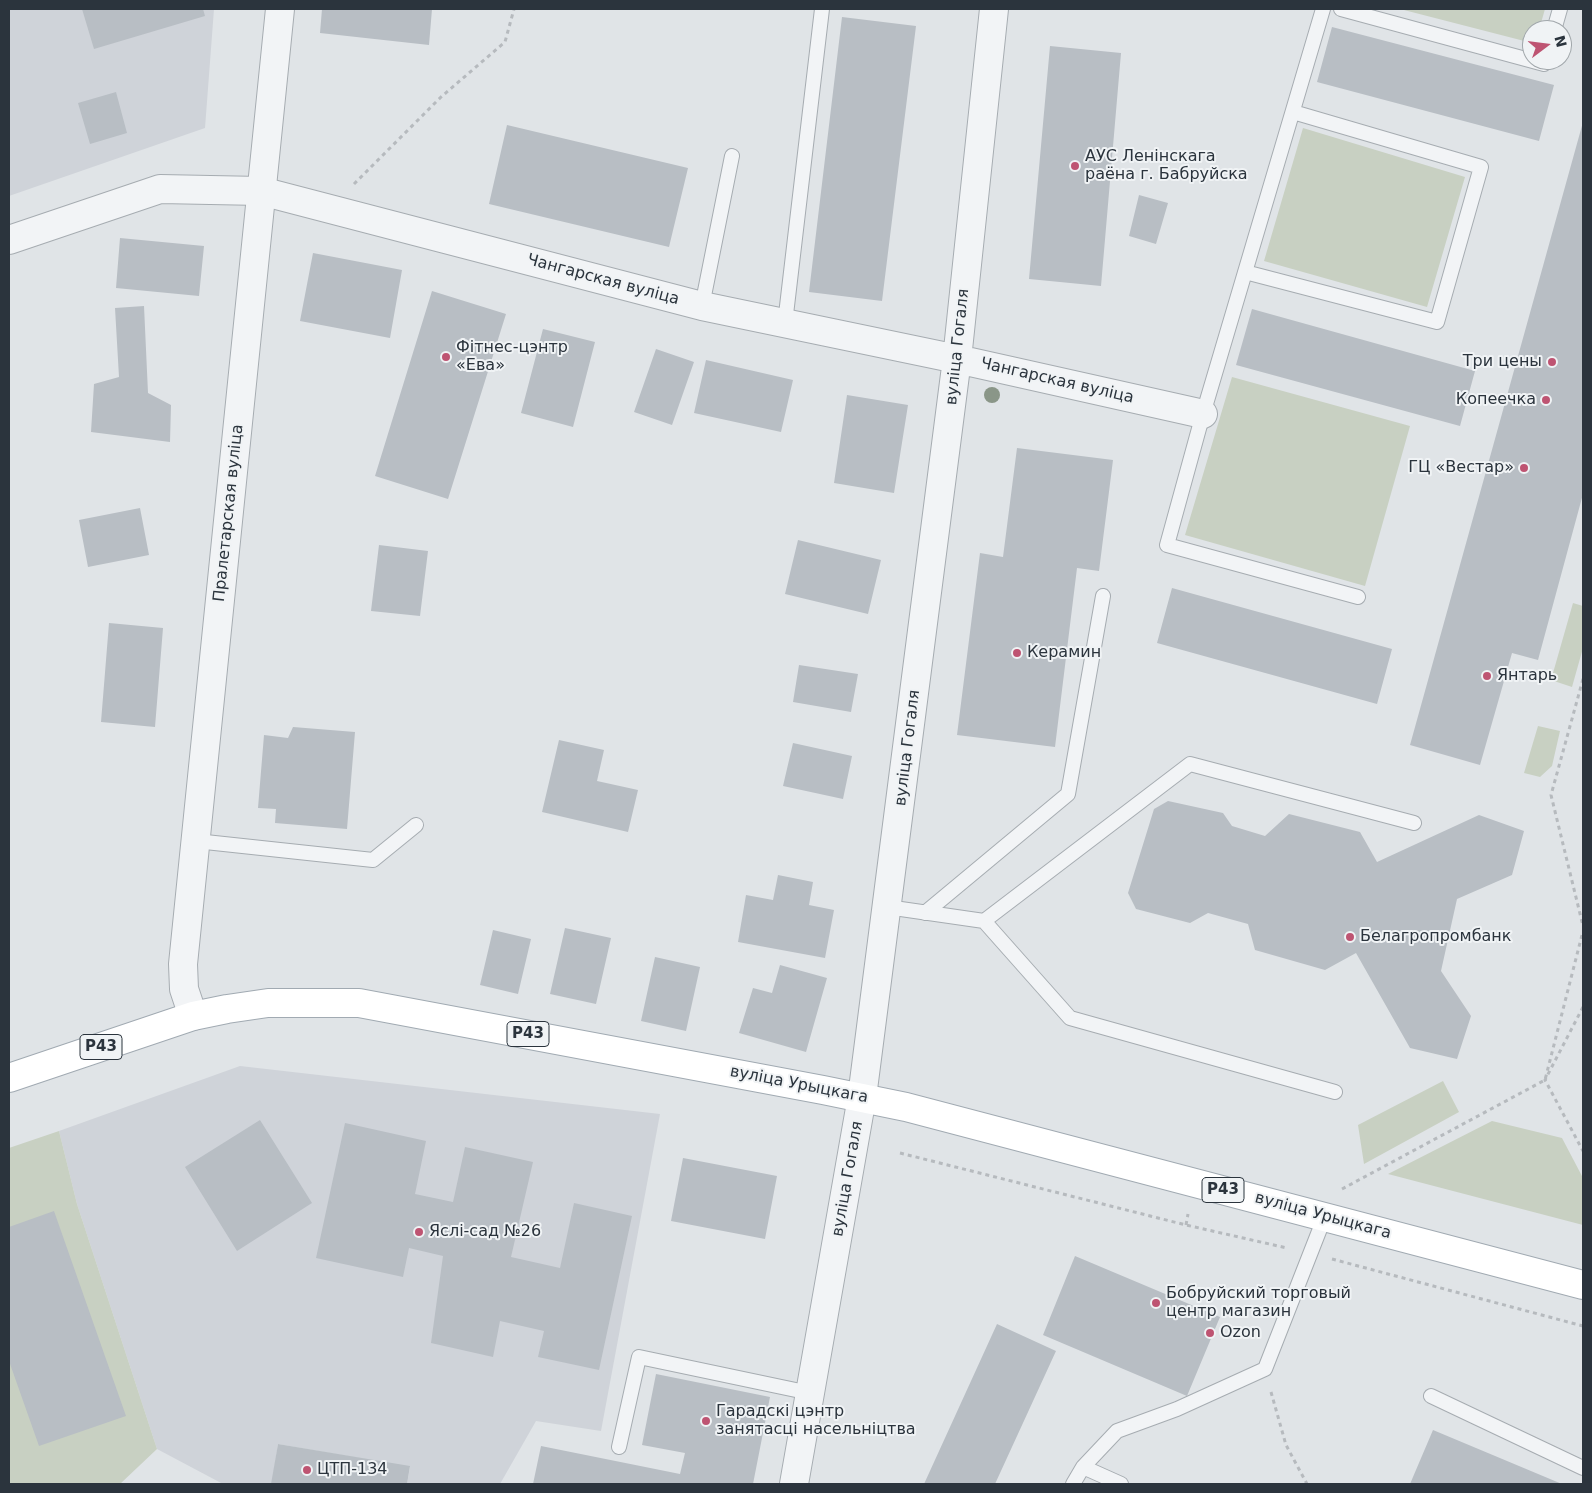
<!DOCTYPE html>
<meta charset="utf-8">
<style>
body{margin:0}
#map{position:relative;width:1592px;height:1493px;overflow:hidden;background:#e0e4e7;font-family:"DejaVu Sans",sans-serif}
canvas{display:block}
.frame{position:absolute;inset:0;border:10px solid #2b343d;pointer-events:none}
.north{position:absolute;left:1522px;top:20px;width:50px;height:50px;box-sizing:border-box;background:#f0f3f5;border:1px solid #a1a7ab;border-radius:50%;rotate:75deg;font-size:14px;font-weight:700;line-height:20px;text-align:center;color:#2b343d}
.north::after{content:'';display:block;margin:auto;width:18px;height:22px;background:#be5472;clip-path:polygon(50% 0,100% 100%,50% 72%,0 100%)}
</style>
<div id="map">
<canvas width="1592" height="1493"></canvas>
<div class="frame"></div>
<div class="north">N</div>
</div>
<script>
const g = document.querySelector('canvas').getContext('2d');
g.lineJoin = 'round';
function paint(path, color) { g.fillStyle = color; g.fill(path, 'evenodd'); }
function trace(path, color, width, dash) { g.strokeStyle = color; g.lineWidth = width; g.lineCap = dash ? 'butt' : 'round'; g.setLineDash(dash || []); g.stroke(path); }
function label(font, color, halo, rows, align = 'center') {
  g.font = font + ' "DejaVu Sans",sans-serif'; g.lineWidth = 4; g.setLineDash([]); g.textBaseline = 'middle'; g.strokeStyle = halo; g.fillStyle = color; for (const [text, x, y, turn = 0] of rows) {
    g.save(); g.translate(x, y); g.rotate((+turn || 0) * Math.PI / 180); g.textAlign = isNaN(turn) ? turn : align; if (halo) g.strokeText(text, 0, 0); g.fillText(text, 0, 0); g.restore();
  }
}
const built = new Path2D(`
 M9 9H214L205 128 9 196Z
 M240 1066 660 1114 601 1431 536 1421 500 1484H407L410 1467 278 1444 272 1484H223L157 1449 77 1204 59 1131Z`);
const green = new Path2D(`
 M1400 9H1545L1539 30H1532V43Z
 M1303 128 1465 177 1427 307 1264 261Z
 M1232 377 1410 426 1365 586 1185 535Z
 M1573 603 1583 606V648L1572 687 1551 680Z
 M1538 726 1560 731 1552 766 1540 777 1524 773Z
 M1443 1081 1459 1112 1364 1164 1358 1125Z
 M1492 1121 1562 1138 1583 1178V1225L1388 1174Z
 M59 1131 77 1204 157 1449 120 1484H9V1148Z`);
const building = new Path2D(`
 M82 9H203L205 16 94 49Z
 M322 9H432L429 45 320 33Z
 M842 17 916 26 882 301 809 292Z
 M1332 27 1554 85 1539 141 1317 82Z
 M1050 46 1121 53 1101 286 1029 279Z
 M116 92 127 133 90 144 78 103Z
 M1583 122V494L1538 660 1512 653 1480 765 1410 745Z
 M507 125 688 168 669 247 489 204Z
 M1139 195 1168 203 1156 244 1129 236Z
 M120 238 204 246 199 296 116 288Z
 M313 253 402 270 390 338 300 321Z
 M432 291 506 314 448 499 375 476Z
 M144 306 148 393 171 405 170 442 91 432 94 384 119 377 115 308Z
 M1252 309 1475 371 1460 426 1236 365Z
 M543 329 595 342 573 427 521 413Z
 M656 349 694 362 672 425 634 412Z
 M706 360 793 380 781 432 694 413Z
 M847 395 908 405 894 493 834 483Z
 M1017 448 1113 460 1099 571 1077 568 1055 747 957 735 980 553 1003 557Z
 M140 508 149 555 88 567 79 520Z
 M798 540 881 560 868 614 785 594Z
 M379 545 428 551 420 616 371 611Z
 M1172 588 1392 649 1377 704 1157 643Z
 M109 623 163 628 155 727 101 722Z
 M799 665 858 674 851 712 793 702Z
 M293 727 355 732 347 829 275 823 276 809 258 808 264 735 288 738Z
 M559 740 604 750 597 781 638 790 628 832 542 812Z
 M793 743 852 756 843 799 783 786Z
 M1168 801 1223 813 1232 826 1265 836 1289 814 1360 832 1377 862 1479 815 1524 831 1512 875 1457 899 1441 971 1471 1016 1457 1059 1410 1048 1356 953 1325 970 1255 950 1248 924 1208 913 1190 923 1136 909 1128 893 1154 809Z
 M778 875 813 882 809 905 834 910 825 958 738 942 746 895 773 900Z
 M565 928 611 938 596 1004 550 994Z
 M493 930 531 939 518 994 480 985Z
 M655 957 700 967 686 1031 641 1021Z
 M780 965 827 978 806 1052 739 1033 753 988 772 993Z
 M260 1120 312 1203 237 1251 185 1167Z
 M345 1123 426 1141 415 1194 453 1202 465 1147 533 1162 511 1257 560 1268 574 1203 632 1216 599 1370 538 1357 544 1331 500 1321 493 1357 431 1343 443 1256 409 1248 403 1277 316 1258Z
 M683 1158 777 1176 765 1239 671 1221Z
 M54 1211 126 1416 39 1446 9 1361V1227Z
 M1075 1256 1220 1317 1187 1396 1043 1335Z
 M997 1324 1056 1351 995 1484H924Z
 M656 1374 770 1397 753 1484H533L541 1446 680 1474 685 1453 642 1445Z
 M1433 1430 1562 1484H1410Z
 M278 1444 410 1466 407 1484H271Z`);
const path = new Path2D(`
 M354 184 441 97 505 42 514 9
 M1583 679 1551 795 1583 926
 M1583 1007 1545 1080 1583 1151
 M900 1153 1186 1225 1287 1248
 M1342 1189 1545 1080 1583 931
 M1186 1225 1188 1214
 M1332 1259 1583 1326
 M1271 1392 1286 1445 1307 1484`);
const service = new Path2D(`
 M1323 9 1203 414 1167 545 1358 597
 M1341 9 1544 64 1545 60
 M1554 30 1560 9
 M1245 272 1437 322 1481 167 1293 112
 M702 306 732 156
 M785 323 822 9
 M196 841 373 860 416 825
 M887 907 984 921 1190 764 1414 823
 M925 913 1068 794 1103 596
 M984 921 1070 1018 1335 1092
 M1431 1396 1583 1468
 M619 1447 639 1357 810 1393
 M1083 1467 1121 1484
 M1073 1484 1083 1467 1117 1431 1177 1409 1265 1369 1325 1216`);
const minor = new Path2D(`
 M9 240 160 189 261 191 702 306 957 359 1203 414
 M794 1484 862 1097 957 359 994 9`);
const tertiary = new Path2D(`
 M193 1016 184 989 183 964 280 9`);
const primary = new Path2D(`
 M9 1078 193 1016 227 1009 268 1003H359L823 1090 906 1107 1583 1285`);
const trees = [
 [992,395]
];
const markers = [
 [1075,166,5,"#be5472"],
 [446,357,5,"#be5472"],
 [1552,362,5,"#be5472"],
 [1546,400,5,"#be5472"],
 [1524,468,5,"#be5472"],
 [1017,653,5,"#be5472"],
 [1487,676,5,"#be5472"],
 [1350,937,5,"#be5472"],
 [419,1232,5,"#be5472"],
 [1156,1303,5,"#be5472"],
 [1210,1333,5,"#be5472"],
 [706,1421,5,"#be5472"],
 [307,1470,5,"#be5472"]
];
const shields = [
 [528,1034,42],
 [101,1047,42],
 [1223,1190,42]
];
const shieldNames = [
 ["Р43",528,1034],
 ["Р43",101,1047],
 ["Р43",1223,1190]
];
const poiNames = [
 ["АУС Ленінскага",1085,157],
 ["раёна г. Бабруйска",1085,175],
 ["Фітнес-цэнтр",456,348],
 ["«Ева»",456,366],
 ["Три цены",1542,362,"right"],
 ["Копеечка",1536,400,"right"],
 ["ГЦ «Вестар»",1514,468,"right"],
 ["Керамин",1027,653],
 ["Янтарь",1497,676],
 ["Белагропромбанк",1360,937],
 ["Яслі-сад №26",429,1232],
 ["Бобруйский торговый",1166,1294],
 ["центр магазин",1166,1312],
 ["Ozon",1220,1333],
 ["Гарадскі цэнтр",716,1412],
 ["занятасці насельніцтва",716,1430],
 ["ЦТП-134",317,1470]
];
const streetNames = [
 ["Чангарская вуліца",603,280,15],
 ["вуліца Гогаля",958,347,-84],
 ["Чангарская вуліца",1057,381,13],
 ["Пралетарская вуліца",229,513,-84],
 ["вуліца Гогаля",908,748,-83],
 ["вуліца Урыцкага",799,1085,11],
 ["вуліца Гогаля",848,1179,-80],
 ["вуліца Урыцкага",1323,1216,15]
];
paint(built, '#cfd3d9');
paint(green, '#c8d0c2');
paint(building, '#b8bec4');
trace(service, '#a6acb1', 16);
trace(minor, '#a6acb1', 30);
trace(tertiary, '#a6acb1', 30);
trace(primary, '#a1aab2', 30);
trace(path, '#b6babe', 3, [4, 4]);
trace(service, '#f2f4f6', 14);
trace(minor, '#f2f4f6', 28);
trace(tertiary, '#f2f4f6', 28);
trace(primary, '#fff', 28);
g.fillStyle = '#8a9688';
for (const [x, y] of trees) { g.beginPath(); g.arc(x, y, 8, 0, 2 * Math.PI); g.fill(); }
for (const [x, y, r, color] of markers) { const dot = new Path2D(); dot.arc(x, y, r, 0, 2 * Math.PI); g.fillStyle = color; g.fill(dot); trace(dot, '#f0f3f5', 2); }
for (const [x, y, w] of shields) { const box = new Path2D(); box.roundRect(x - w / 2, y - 12.5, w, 25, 4); g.fillStyle = '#f0f3f5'; g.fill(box); trace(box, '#2b343d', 1); }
label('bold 15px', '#2b343d', null, shieldNames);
label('16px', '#2b343d', '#f0f3f5', poiNames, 'left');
label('16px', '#2b343d', '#f0f3f5', streetNames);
</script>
